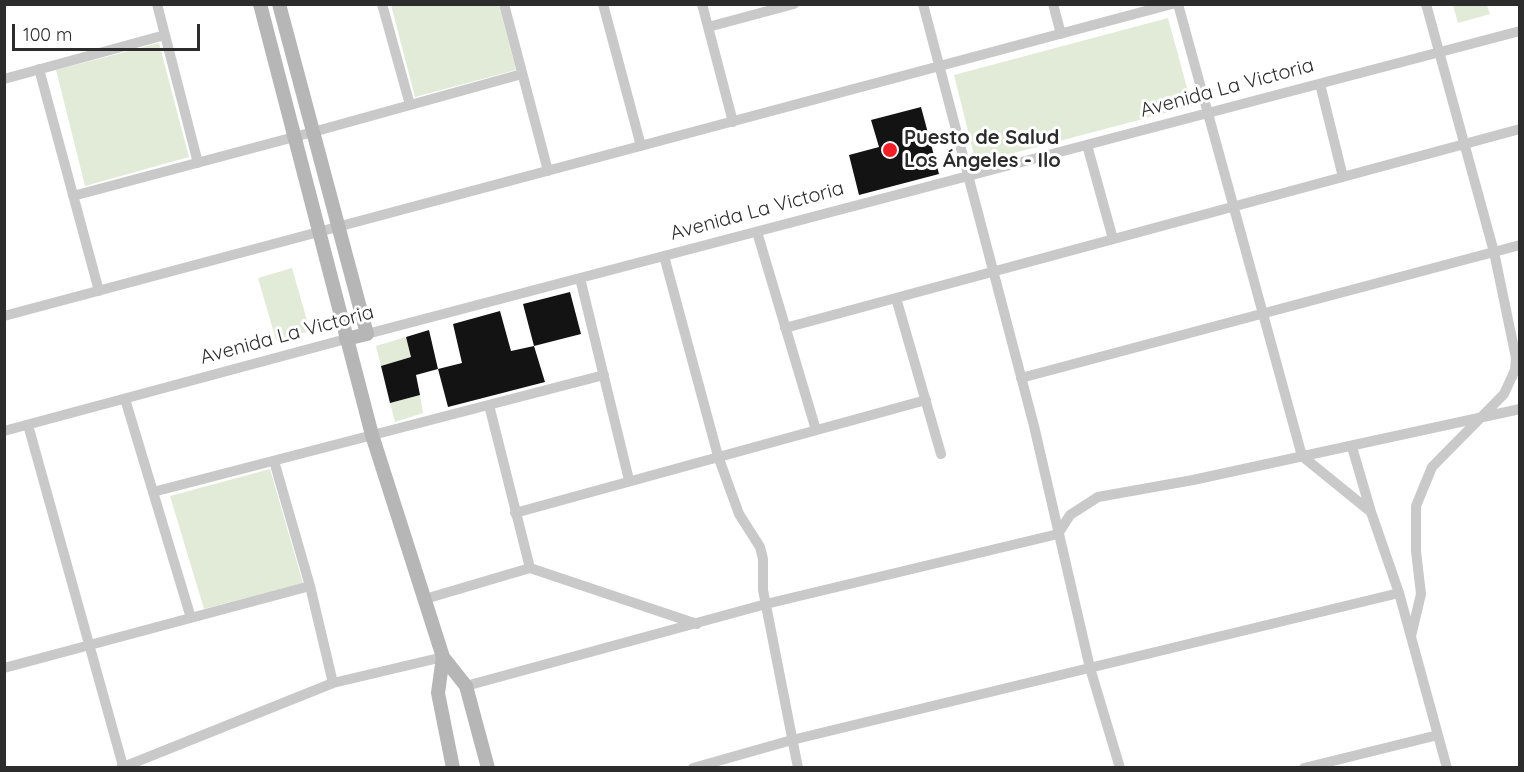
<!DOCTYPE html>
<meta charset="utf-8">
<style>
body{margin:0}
#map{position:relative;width:1524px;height:772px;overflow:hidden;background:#fff;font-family:Quicksand,sans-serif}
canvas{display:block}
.frame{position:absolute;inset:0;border:6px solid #2c2c2c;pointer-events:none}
.scale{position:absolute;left:12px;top:24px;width:188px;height:27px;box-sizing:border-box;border:3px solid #2c2c2c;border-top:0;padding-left:8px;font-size:18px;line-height:21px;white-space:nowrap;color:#2c2c2c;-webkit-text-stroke:4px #fff;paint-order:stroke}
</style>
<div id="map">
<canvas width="1524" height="772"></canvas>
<div class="frame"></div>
<div class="scale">100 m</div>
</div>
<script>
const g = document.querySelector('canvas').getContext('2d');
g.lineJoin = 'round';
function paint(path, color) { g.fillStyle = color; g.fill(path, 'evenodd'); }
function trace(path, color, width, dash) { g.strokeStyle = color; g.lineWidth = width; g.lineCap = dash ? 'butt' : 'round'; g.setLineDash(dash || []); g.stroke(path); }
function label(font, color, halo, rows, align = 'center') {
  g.font = font + ' Quicksand,sans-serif'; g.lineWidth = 6; g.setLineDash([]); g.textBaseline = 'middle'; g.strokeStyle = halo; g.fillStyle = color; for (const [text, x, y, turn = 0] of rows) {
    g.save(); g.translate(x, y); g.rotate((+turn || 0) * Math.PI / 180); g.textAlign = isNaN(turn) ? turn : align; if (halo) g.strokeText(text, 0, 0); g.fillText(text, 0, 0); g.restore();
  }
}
const green = new Path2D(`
 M391 5H499L516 70 415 97Z
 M1453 5H1487L1490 14 1458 23Z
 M1168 18 1192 106 976 163 954 75Z
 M159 43 189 157 85 186 56 70Z
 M292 268 310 331 276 340 258 278Z
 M406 337 411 357 381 366 376 346Z
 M420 395 423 413 395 422 390 403Z
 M270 469 303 583 204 609 170 496Z`);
const building = new Path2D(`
 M921 107 939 174 859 195 849 155 879 147 871 120Z
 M570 292 581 334 534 346 523 304Z
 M500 311 511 351 534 346 545 382 448 407 438 369 462 363 453 324Z
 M429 330 438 369 416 375 420 395 390 403 381 366 411 357 406 337Z`);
const street = new Path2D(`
 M157 4 198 163
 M382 4 410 105
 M504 4 548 171
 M603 4 641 146
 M702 4 733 122
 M923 4 1034 426 1090 668 1120 768
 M1053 4 1061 34
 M1178 4 1302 456 1371 512
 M708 27 794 4
 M39 69 99 291
 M4 79 165 35
 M1320 84 1343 177
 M1087 145 1113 239
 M73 196 313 132 522 74
 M757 232 816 430
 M664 256 718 456 739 514 760 547 763 559V590L798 768
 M580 278 629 480
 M896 298 941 454
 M4 316 1172 4
 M785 328 1520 129
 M367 334 1520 31
 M1021 378 1520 245
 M125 399 191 618
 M489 405 530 568
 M28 425 123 766
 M4 431 346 339
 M1352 447 1371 512 1399 593 1447 768
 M274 461 310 586 333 683
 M153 492 604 375
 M515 513 926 400
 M425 599 530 568 697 624
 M1411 636 1421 594 1416 551V506L1432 467 1504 394 1515 370 1516 358 1494 252 1426 4
 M4 668 310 586
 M466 686 766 604 1058 534 1070 515 1098 497 1193 480 1520 409
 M121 768 333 683 443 657
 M693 768 792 740 1399 593
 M1304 768 1438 735`);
const secondary = new Path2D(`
 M260 4 372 435 443 657 466 686 488 768
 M279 4 367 334 346 339
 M443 657 438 693 453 768`);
const markers = [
 [890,150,8,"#f21f29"]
];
const streetNames = [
 ["Avenida La Victoria",1227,88,-15],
 ["Avenida La Victoria",757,211,-15],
 ["Avenida La Victoria",287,335,-15]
];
const poiNames = [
 ["Puesto de Salud",904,138],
 ["Los Ángeles - Ilo",904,161]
];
paint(green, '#e2ebd8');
paint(building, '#131313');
trace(street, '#c9c9c9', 10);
trace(secondary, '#b6b6b6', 14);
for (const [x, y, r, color] of markers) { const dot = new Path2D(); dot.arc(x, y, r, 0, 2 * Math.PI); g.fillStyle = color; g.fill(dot); trace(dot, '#fff', 2); }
label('20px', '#2c2c2c', '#fff', streetNames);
label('bold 20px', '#2c2c2c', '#fff', poiNames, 'left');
</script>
